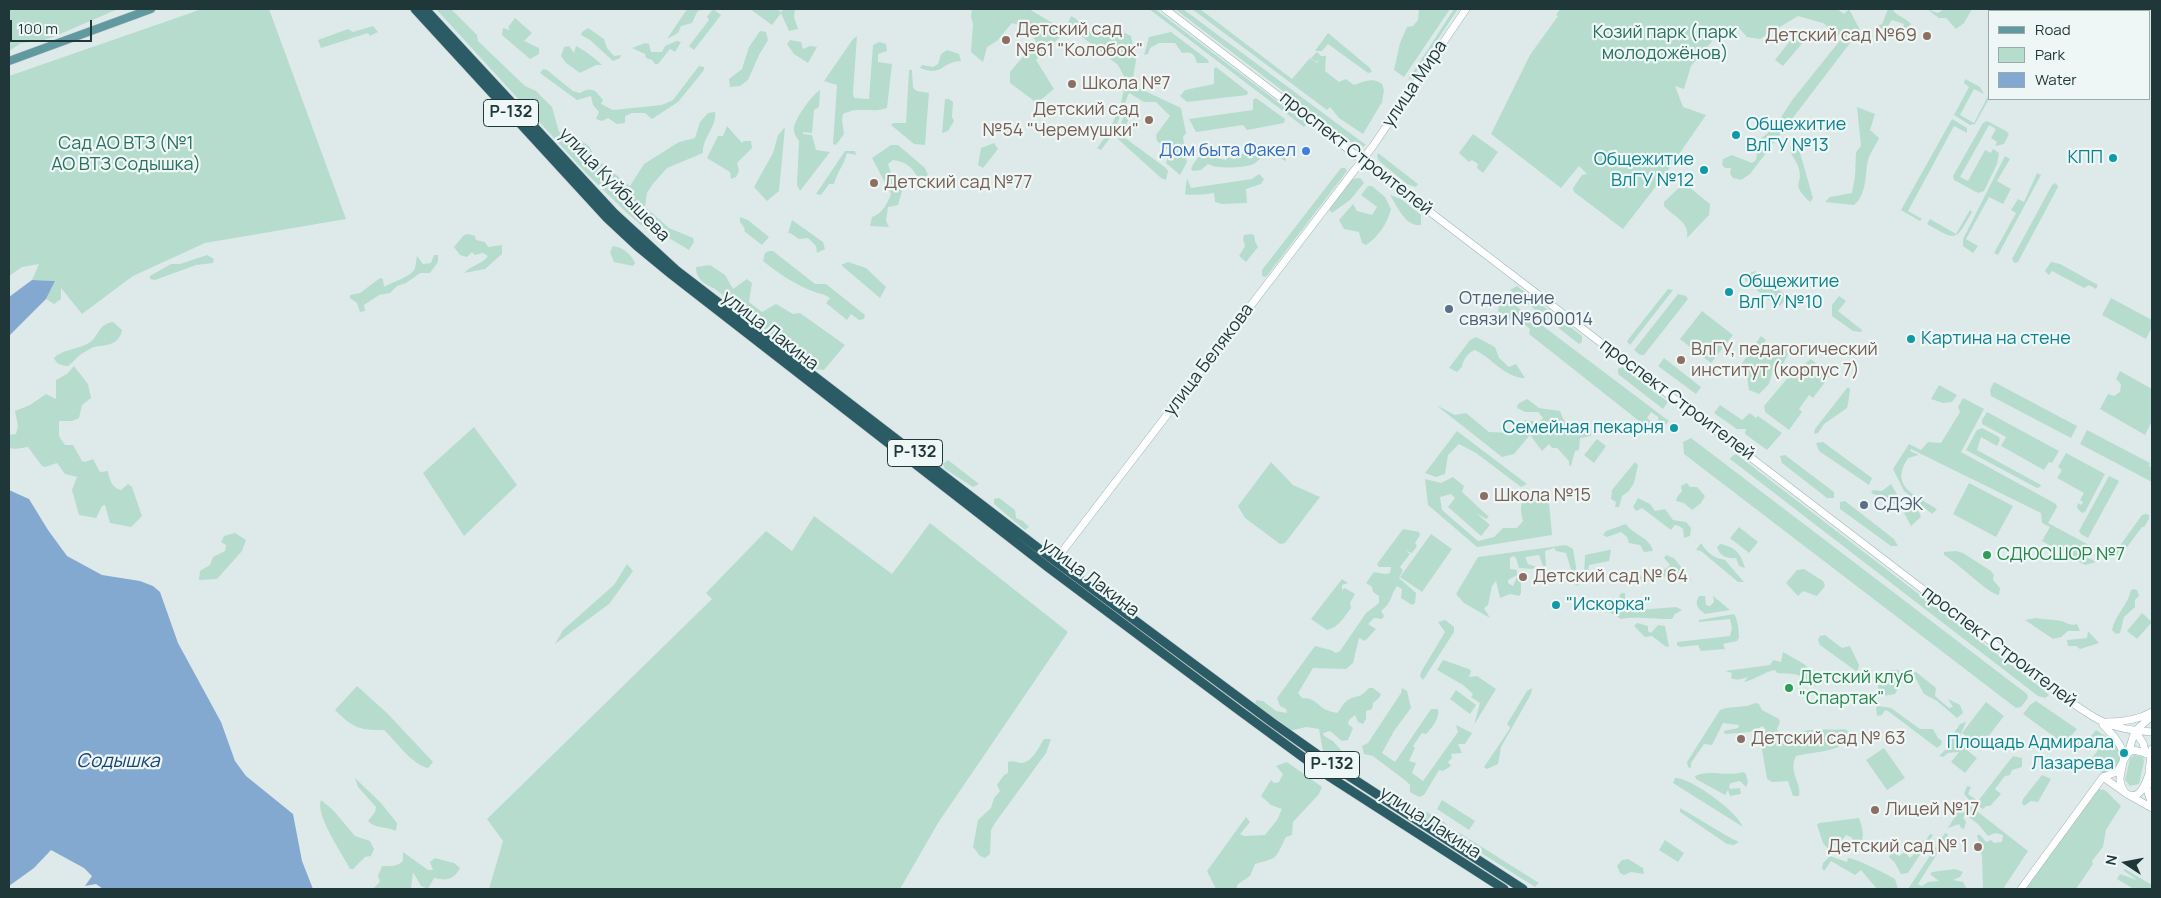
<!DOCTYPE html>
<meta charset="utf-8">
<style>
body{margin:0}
#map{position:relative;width:2161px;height:898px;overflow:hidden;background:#deeae9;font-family:Manrope,sans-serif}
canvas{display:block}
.frame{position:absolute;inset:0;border:10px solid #1f3739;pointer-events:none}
.legend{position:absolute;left:1988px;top:10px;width:162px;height:90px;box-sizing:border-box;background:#eef7f5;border:1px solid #9baaaa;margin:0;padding:6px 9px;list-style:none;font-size:15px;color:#1f3739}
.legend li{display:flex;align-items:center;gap:10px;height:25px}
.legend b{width:25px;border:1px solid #9baaaa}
.north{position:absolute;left:2101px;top:838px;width:50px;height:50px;-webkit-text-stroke:4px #eef7f5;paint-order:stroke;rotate:281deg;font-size:14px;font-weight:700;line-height:20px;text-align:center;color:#1f3739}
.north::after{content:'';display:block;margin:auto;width:18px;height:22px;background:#1f3739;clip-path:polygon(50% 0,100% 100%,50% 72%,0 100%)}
.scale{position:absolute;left:10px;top:20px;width:82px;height:22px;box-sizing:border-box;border:2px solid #1f3739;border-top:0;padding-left:6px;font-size:15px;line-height:18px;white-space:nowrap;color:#1f3739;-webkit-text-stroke:4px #eef7f5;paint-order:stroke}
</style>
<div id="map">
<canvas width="2161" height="898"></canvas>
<div class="frame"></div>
<ul class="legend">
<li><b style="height:6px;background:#6199a0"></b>Road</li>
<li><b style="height:14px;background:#b6dcce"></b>Park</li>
<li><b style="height:14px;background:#84a9d1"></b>Water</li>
</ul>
<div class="north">N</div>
<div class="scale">100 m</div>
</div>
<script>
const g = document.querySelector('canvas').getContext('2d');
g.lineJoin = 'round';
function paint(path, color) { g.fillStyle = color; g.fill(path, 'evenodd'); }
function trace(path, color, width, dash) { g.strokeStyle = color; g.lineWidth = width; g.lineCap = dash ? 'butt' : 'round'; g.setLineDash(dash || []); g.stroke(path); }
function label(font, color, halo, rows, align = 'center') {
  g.font = font + ' Manrope,sans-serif'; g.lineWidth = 4.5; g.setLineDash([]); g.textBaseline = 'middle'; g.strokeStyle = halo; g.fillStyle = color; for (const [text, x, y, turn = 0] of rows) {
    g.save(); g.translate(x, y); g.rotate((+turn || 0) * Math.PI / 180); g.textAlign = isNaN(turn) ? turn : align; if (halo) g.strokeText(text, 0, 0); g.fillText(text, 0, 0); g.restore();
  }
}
const green = new Path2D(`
 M9 9H118L53 37 41 41 21 43 9 51Z
 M202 9H269L346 219 205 243 133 276 82 314 61 288V299L54 304 46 299 55 281 32 280 39 264 22 267 9 276V76Z
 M436 9H451L477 35 478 41 525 86 536 91 552 107 559 132H567L589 146 595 158 630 186 644 164 679 142 695 138 700 122 708 113 715 112C717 127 702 138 703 153L667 168 652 185 647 193 645 207 669 228 693 238 694 242 689 250 654 229H646L628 214 586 173Z
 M687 9H701L697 12 692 23 681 26 678 33 667 39Z
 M713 9 721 15 694 50 689 46 709 20 707 17Z
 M750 9H776L781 12 784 9H795L794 17 798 29 789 31 781 13 772 25Z
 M972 9H1029L1059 27 1062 35 1036 60 1054 89 1037 103 1010 83V72L1036 41 1026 27 1012 23 997 41 987 47 983 62 971 52 973 24 971 17Z
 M1149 9H1155L1307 124 1304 127Z
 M1175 9H1183L1366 145 1360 148 1354 145Z
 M1192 9H1200L1292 79 1310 58 1317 63 1319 59 1316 62 1311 58 1317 52 1321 56H1326L1325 71 1339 82 1346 79 1354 85C1364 81 1373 77 1382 84L1384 90 1382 102 1363 134 1339 118 1330 107 1327 110Z
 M1419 9H1450L1404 77 1394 70 1400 43 1407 27 1413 26 1418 20Z
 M1454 9H1458L1412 78 1408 80Z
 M1560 9H1837L1844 14 1849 9 1860 30 1750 174 1741 180 1733 178 1730 174 1731 168H1725L1722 165 1723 159 1732 155 1752 163 1756 160 1759 140 1774 128 1793 99 1842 38 1823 23 1798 16 1760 39 1747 37 1738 27 1719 33 1691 66 1684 89 1675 86 1683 107 1706 115 1664 176 1623 229 1574 192 1573 188 1582 175 1587 174 1579 166 1561 188 1491 134 1530 55 1558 16 1556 15Z
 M1888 9H1892C1896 16 1905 17 1911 24L1904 32 1892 28 1903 27 1904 24 1892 20 1887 27 1892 31 1887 33 1878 26 1882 24Z
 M1927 9 1938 13 1944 9H1972L1964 23 1956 29 1946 18H1939Z
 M1071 16C1077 18 1086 29 1092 34L1109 25 1131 36 1136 60 1132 85 1181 108 1186 133 1183 137 1187 162 1180 175 1166 163 1170 152 1157 141 1156 135 1170 116 1156 102H1144L1129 93 1113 134 1101 150 1097 148 1109 132 1121 103 1126 80 1118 65 1067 25Z
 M515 18 532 33 524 41 539 48V54L530 59 502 35 503 28 510 30 508 27Z
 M373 26 378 32 370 36 368 33 321 48 318 40 348 29 353 32Z
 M588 28 604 39 607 48 614 56 621 55 620 58 613 61 590 40 581 35 582 32Z
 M760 31 766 32 768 40 759 55 748 80 740 86 730 87 729 79 742 69 749 47Z
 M1171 32 1208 60 1209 63H1197C1194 54 1193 51 1182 53L1175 43H1159L1150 48 1148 54 1144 55 1149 37Z
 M1328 33 1370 68 1372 72 1368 73 1328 44 1322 51H1315Z
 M1796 33 1805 40 1783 66 1775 60Z
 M857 36 853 93 854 98 869 99 873 45 879 42 886 44 887 51 878 54V62L892 64 887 108C870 114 861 105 843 114L842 120 844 134 836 145 833 144 837 85 824 81 853 39Z
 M790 40 801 42 803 49 810 46 817 47 808 63 794 54 787 44Z
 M677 41 681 42 675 52 670 49 658 64H655L652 60 646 58 645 54 632 48 645 43 649 44 651 52H662L665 46Z
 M569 46 574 53 576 46C581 48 599 61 602 65H596L580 73 566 63 561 56 564 47Z
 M947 50 959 54 961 61C940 62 944 77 920 68L922 65 933 67 938 64 941 54Z
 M699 66 704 67V70L678 102 652 119 645 113H632L625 116V123L617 124 608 118 602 121 596 119 599 112 593 105 591 96 577 100 540 73 543 69 547 70 573 91 580 93C592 86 595 90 603 100L601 104 613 110 662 105 673 100Z
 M1216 67 1248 92 1247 95 1187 102 1180 96 1185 90 1214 84V69Z
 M909 70H912L913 88 917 91 929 93 925 145 914 144 891 125 893 123H906Z
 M1965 79 1980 87 1984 94 1974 89 1960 115 1974 123 1988 96 1990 97 1975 124 1970 125 1954 115 1969 87 1964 83Z
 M820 90 819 107 814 110 812 133 803 132V134L812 135 816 150 830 152 800 191 797 185 799 141C796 137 793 132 794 127 796 117 812 95 820 90Z
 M1256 98 1285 119 1284 123 1247 130 1243 125 1196 132 1189 119 1253 110V100Z
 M945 99H949L953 102 952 117 954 121 948 131 942 133Z
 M1857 107 1875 114 1870 130 1879 138C1876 145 1870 153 1868 160 1865 174 1867 195 1854 205L1825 202 1830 197 1852 193 1855 176 1856 152 1861 146Z
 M1125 112 1128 115V121L1121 135 1166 168 1168 171 1166 180 1161 178 1119 140 1117 136Z
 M1952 119 1967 128V133L1954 126 1908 211 1922 219 1920 221 1901 210Z
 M1987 121 2006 131 2009 134 2004 144 1995 146 1997 142 1991 138 1996 129 1989 125 1960 177 1968 181 1985 150 1991 153 1993 149 1999 153 1997 164 1984 191 1978 193 1954 180 1953 176 1983 123Z
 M727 126 742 143 744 141H751L752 148 737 163 739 171 736 177 731 179 730 172 707 158 718 136H723Z
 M785 127 779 191 767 201 754 187 773 153 778 135Z
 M1473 134 1498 152 1483 173 1477 168 1478 164 1472 160 1469 162 1459 153Z
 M994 143 998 149 983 168 978 165 981 148Z
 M891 145H898L925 168 928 175 921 179 917 177C912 166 905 162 893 160L888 164 895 185 902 191 898 205 888 207 886 221 889 227 870 226 872 217C883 213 887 204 891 194L872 158Z
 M1790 146H1798L1813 198 1810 202C1790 183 1803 186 1799 169 1797 160 1789 155 1790 146Z
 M1283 148 1285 151 1286 161C1281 159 1277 155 1272 155 1259 155 1260 162 1251 165 1241 168 1216 169 1208 164L1201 170 1193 171 1191 169C1195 159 1208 144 1218 153L1217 158 1226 160 1227 157 1235 159 1240 154H1260L1266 151Z
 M845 151H855L856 155 847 153C844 165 837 172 834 184H829L821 195 816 194Z
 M1378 153 1418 184 1416 187 1407 184 1379 161 1377 156Z
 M2005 156 2010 159 1997 181 2011 189 2003 204 1989 197 1966 239 1978 246 1973 253 1963 246V239Z
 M1341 168H1345L1347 171 1266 277 1262 276V270Z
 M2037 173 2041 175 1998 255 1994 253 2016 213 2011 210 2018 199 2024 202Z
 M1259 174 1264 179 1261 184 1246 189 1247 203 1222 204 1215 202 1214 193C1209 194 1189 196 1185 194L1187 178 1191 188 1252 179Z
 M1360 178 1364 183 1350 200 1332 213 1329 209 1352 179Z
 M1684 183 1710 204 1709 215 1687 238C1690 222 1674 217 1664 206V202Z
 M2056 183 2058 187 2018 262 2014 263 2012 259 2052 185Z
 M1368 186H1372L1385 197 1391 209C1387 224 1379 236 1366 245L1362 243 1359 232 1344 229 1339 220 1353 204 1357 211 1372 215 1377 207 1361 195Z
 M1390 195 1401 199 1421 215V225C1405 227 1398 207 1390 195Z
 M1970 210 1972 212C1955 242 1957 241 1927 224L1930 219 1956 234Z
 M740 217 748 220 769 237 762 245 744 231 745 229 740 222Z
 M792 220 823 242 825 249 817 253 816 246 808 238 799 239 790 233H788Z
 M469 234 475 236 476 240 485 242 488 247 502 245V254L485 269 464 273C472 265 482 264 488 256L483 253 475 255 472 252 467 257 460 255 454 247 464 235Z
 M1251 234 1254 235 1255 241 1258 247 1246 262 1239 256 1245 246 1243 239 1244 235Z
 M613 246C623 247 631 254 635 263L633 266 614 262 610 252Z
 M769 251H773L815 284H826L865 315 864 319 859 320 851 314 847 320 826 303 830 298C823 293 819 294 812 291 794 284 778 273 763 261L765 253Z
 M207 255 214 259 213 263 196 265 155 280 150 279V276L171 264H180Z
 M434 255H438V262L430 273H420L406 283 397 286 390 293 379 295 364 305 365 311 360 312 357 303 350 298V295L360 293 380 278 383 279 384 287C392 282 413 276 415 268 416 264 416 260 417 256L423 264 431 263Z
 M848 262 866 268 886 287 880 298 841 265Z
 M2051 262 2060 264 2098 285 2096 289 2089 285 2084 288 2052 271 2049 275 2045 271Z
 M710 265 725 275 733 289 747 279 752 283 749 302 762 312 776 304 793 314 800 313 845 345 824 370 815 369 715 289C705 284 696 280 696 267Z
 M1755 271 1788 297 1780 306 1766 298 1745 280V275Z
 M1517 286 1582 336V342L1579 344 1510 290Z
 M1668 289 1673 290 1630 345 1627 341Z
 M1678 294 1686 296 1688 299 1644 355H1640L1634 350Z
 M1839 296 1846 301 1838 311 1862 330 1861 332 1853 331 1832 316V305Z
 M2111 298 2152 320V327L2146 339 2102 315Z
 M1507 299 1669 421 1664 426 1658 421V417L1651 412 1647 418 1658 427 1653 432 1529 334 1530 329 1515 317 1511 320 1498 311 1499 304Z
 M1702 311 1733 335 1711 363 1680 339Z
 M113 322 122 330C119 346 105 345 94 347 91 348 86 351 83 353 78 355 74 362 68 366 63 366 56 364 54 358 61 350 78 349 87 344 99 338 97 324 113 322Z
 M1761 336 1766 340 1759 351 1766 356 1785 347 1788 354 1783 364 1773 370 1769 384 1759 394 1749 390 1747 376 1740 366Z
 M1476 337 1495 347 1499 358 1509 367 1516 364 1525 378C1505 378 1492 358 1475 350 1468 352 1463 360 1462 367L1457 372 1449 368 1470 340Z
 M1664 358 1701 387 1696 394 1658 366Z
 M1811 359 1818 365 1812 372 1819 377 1826 369 1832 373 1813 398 1809 395 1799 409 1802 412 1789 430 1765 412 1764 406 1791 374Z
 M74 366 88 384 91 398 82 405 79 418 72 421H59V436L65 445H73L82 461 85 462 93 459 100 472 108 471C109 479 112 488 121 490L128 484 132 487 142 516 131 527 110 523 105 505 102 506 96 518 79 515 72 490 77 477 65 474 57 463 45 467 42 466 28 447 15 449 9 448V435L16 434 18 426 15 411 30 405 46 394 56 399V380L67 374Z
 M1622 367 1668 402 1663 409 1618 374V369Z
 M2120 371 2152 389V421L2145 435 2100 409 2108 394 2114 396 2120 392 2121 384 2116 379Z
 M1994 382 2077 426 2071 438 1991 396 1990 390Z
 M1939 385 1957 395 1952 402 1943 403 1931 399Z
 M1847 388H1850C1850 391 1848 406 1847 408L1824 424 1818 433 1814 434 1815 429Z
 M1963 398 1984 409 1961 452 2056 504 2057 507 2048 523 2089 545 2085 556 2096 562 2085 565 2042 541 2050 527 2042 523 2041 513 1911 449 1910 451 1919 455 1908 458C1889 487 1915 495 1937 509L1932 514 1904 491 1893 469 1909 444 1921 450 1928 442 1941 443 1960 412 1958 407Z
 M1527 399 1539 408 1560 411C1567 432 1575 425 1590 428L1591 436 1580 438 1579 450 1575 451 1571 466 1569 465V461L1557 448H1552L1549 444 1542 451 1530 435 1514 454 1502 457 1436 405 1455 415 1466 413 1489 432 1515 433 1521 430V427L1525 420 1540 422 1543 418 1538 412H1525L1517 408 1518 404Z
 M1720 405 1742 420 1750 413 1756 418 1758 416 1782 433 1767 450 1745 434 1746 429H1737L1714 413Z
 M1987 412 2059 451 2052 463 2049 462 2044 470 2001 446 2006 437 1982 424V420Z
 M474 427 517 485 464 536 423 473Z
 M1982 428 1999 437 2000 440 1997 446 1981 437 1977 450 2041 485 2040 487 2037 488 1966 450 1977 430Z
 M2087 430 2150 463 2149 466 2152 468V482L2080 444Z
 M1457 431 1527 484 1521 487 1476 453 1459 444 1448 455 1445 474 1436 477 1425 473Z
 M1691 438 2027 694 2028 698 2021 707 2016 708 1684 454 1683 442Z
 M1597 439 1606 446 1594 463 1584 455Z
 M1823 442 1872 478 1869 485 1819 451 1816 443Z
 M2066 453 2105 474 2085 512 2082 513 2077 508 2078 503 2081 505 2083 502 2080 500 2084 493 2057 478 2062 470 2058 467Z
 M1736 454 2040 687 2049 695 2045 698 2038 696 1730 459 1732 456Z
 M1785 455 1834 492V498H1827L1782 463 1780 456Z
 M948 460 979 484 973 487 945 469 943 464Z
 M1271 462 1293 485 1320 497 1285 543 1280 544 1245 518 1238 506Z
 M1635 462 1638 465 1634 483 1629 491 1622 496 1619 507H1615L1616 502 1611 499 1612 490Z
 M2109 476 2119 481 2088 538 2081 534 2079 531Z
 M1453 477 1464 486 1462 492 1489 517 1486 519 1476 513 1490 525 1481 536 1448 507 1455 498 1451 494 1440 497 1442 510 1478 541 1494 537 1503 528H1517L1523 521C1519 504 1521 502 1532 489L1549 503 1552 535 1477 547 1428 505 1425 479 1441 483Z
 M1687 483 1690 487H1697L1705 496 1701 503 1692 510 1684 503 1676 501 1677 497 1682 491 1681 486Z
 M1969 483 2013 506 1996 537 1953 514Z
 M1891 484 1898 496 1919 512 1921 517 1911 526 1902 509 1882 497 1871 493 1873 490 1882 491Z
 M999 498 1015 510 1016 518 1023 521 1029 527 1025 530 994 504V499Z
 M1638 498 1650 504 1655 511 1665 509 1673 520 1686 522 1691 528 1690 536 1684 538 1683 529 1679 526 1675 525 1671 530 1642 508 1636 511 1633 507Z
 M1845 501 1894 539 1898 546H1891L1840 509V502Z
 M2146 514 2149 515V519L2144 527H2142L2119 558 2114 554 2142 515Z
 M814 516 892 574 930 523 1068 632 938 823 900 889H489L503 841 487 819 712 599 706 593 766 531 792 551Z
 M1626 524C1633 535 1650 537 1653 551L1644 552 1640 545 1629 543 1627 537 1621 532 1607 537 1603 535 1606 531Z
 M1739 527 1758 542 1749 553 1730 538Z
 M1403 529 1419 532 1420 535 1415 543 1417 546 1412 553 1406 551 1410 554 1400 567 1403 570 1399 578 1416 593 1415 603 1412 605 1401 598 1402 589 1397 586C1390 596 1392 603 1381 611L1384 616 1382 619 1374 618 1368 624 1376 629 1365 641 1359 638 1353 663 1346 669 1313 668 1298 693 1302 698C1314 698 1316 703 1324 709 1328 711 1333 712 1337 713 1341 709 1342 704 1348 700 1358 694 1358 700 1369 688H1373L1381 694 1379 698 1373 703 1372 709 1366 711V719L1363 724 1358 722 1355 715 1349 720 1348 724 1353 728 1348 740 1342 741 1330 731 1323 733 1324 736 1333 741 1356 767 1350 769 1323 751 1319 729 1306 727 1289 731 1281 722 1255 705 1256 700 1263 701 1276 711 1287 713 1286 709 1280 706 1277 698 1315 646 1331 650 1336 653 1340 651 1366 613 1379 603V596L1373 592 1372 587 1366 583 1374 572 1385 574 1390 573 1391 567H1379L1377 564Z
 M235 533 246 540 242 551 217 579 199 580 200 571 210 565 213 557 225 551 226 545 221 542 224 536Z
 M1431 534 1452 549 1422 592 1400 577Z
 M1701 543C1707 553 1714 558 1725 560L1744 582H1738L1701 551 1696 550Z
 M1720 544C1736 547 1741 554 1745 568L1739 566 1736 558C1728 559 1719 556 1717 547Z
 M1566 545 1573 549 1579 585 1576 586 1566 553 1556 551 1554 548 1545 551 1546 566H1543L1539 555 1525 557 1528 564 1536 567 1532 569 1519 568 1516 558 1513 556 1510 558V569L1517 570V575L1508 580V583L1513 586 1517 577H1521V593L1519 596 1510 594 1500 598 1496 581 1492 586 1488 605 1484 608 1490 618 1464 603 1456 594 1478 557Z
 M1609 550H1611L1609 561 1589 565 1587 579 1584 575 1585 555Z
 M1956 551 1963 553 1991 571 1994 575 1993 580 2000 588 1999 595C1988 594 1957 562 1944 555V552Z
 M1666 555 1674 558 1692 581 1676 572 1654 581 1636 582 1634 580V576C1647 575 1660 575 1670 565L1664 558Z
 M627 564 633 571 609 604 555 644 563 630 614 585Z
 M1804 569 1823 581 1825 586 1817 596 1803 591 1798 596 1786 583 1797 570Z
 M1342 579 1348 583 1342 585V590L1345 588 1355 594 1350 603 1351 608C1344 617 1338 628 1327 630L1311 619Z
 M2134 589 2137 590 2139 596 2135 600V607L2124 617 2120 633 2116 634 2112 630C2115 615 2128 605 2131 590Z
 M1623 593H1625L1626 611 1676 607 1682 610 1675 614 1672 619C1659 619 1631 616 1621 619L1608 611 1604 602 1611 599 1615 603 1619 599 1620 594Z
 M1699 596H1705L1706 605 1710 606 1714 602 1713 596 1730 610 1705 614C1698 609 1694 604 1699 596Z
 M2142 613 2152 622 2137 639 2127 631Z
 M1734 614C1738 620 1739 631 1739 638L1737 641 1723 644 1725 649 1701 651 1698 645 1680 647 1677 645V642L1730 636 1732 628 1730 619 1699 622V620Z
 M2036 618C2045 620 2053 619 2061 621 2068 623 2070 626 2077 624L2080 631H2068L2061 637 2053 639 2025 620Z
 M1445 620 1454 627V632L1423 680 1420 676 1421 672 1445 632 1438 622Z
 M1637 623 1648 626V631L1651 633 1658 625 1665 626 1669 647 1665 646 1652 636 1645 637 1634 626Z
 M2088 631 2099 643 2080 649 2076 646H2068L2067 640 2087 638Z
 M1825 635 1842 648 1850 646 1859 665 1858 670 1856 671 1820 645 1818 640 1820 636Z
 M1783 652 1804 664 1819 679V684L1811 687C1803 671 1792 675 1777 673L1775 670C1764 672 1756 679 1744 682L1748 677C1741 679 1738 681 1731 678L1732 673 1725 671 1770 665 1773 660 1781 662Z
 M1443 660 1469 669 1471 671 1469 677 1477 676 1496 689 1474 725 1480 703 1471 697 1473 694 1463 685 1437 670Z
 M1890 670H1898L1904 675 1908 673C1905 681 1899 686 1895 694L1883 696 1878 694V685L1887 684 1888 681 1885 676Z
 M1916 672 1936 688 1935 696 1949 708 1953 707 1948 699 1960 705 1963 713 1957 718 1937 701 1924 694 1916 679 1912 677V673Z
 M357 686 388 714 433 762 428 768C410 763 398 743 384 730 360 731 352 727 335 710Z
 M1402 688 1407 691 1411 708 1394 731 1382 753 1395 762 1431 709H1438C1440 718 1432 728 1426 734L1422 733 1413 746 1415 748 1409 761 1416 763 1412 773 1423 781 1458 732 1456 725 1472 733 1465 744H1458L1462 753 1451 754 1452 758 1448 762 1451 766 1443 771 1439 770 1424 795 1419 797 1410 792V785L1406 781 1373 756 1364 754 1362 746 1368 743 1401 693Z
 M1532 688 1531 694 1501 747 1498 764 1487 769 1484 767 1509 730 1510 727 1507 724 1527 691Z
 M1456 690 1476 705 1470 714 1450 699Z
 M2036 701 2077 729 2071 736 2080 743 2074 751 2023 714 2030 705Z
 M1986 702 2004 716 1980 747 1962 733Z
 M1755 703 1759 704 1762 710 1779 719 1780 722 1777 729 1781 738C1787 738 1790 735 1796 733 1812 727 1829 731 1845 729L1849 732 1850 740C1837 752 1813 752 1796 756 1788 772 1802 783 1799 796H1793L1788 781 1772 782 1767 779 1760 738 1762 733 1766 731 1763 726 1750 732 1727 734 1724 733V731L1738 728 1739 725 1723 723 1712 745 1704 744 1691 763V768L1688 767 1687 762 1720 710C1732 705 1744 709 1755 703Z
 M1878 706 1891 708 1920 729H1933L1938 738 1942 741 1941 745 1937 748 1888 711 1885 710 1882 715 1877 716 1876 707Z
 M1966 722 1960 736 1963 741 1971 745 1968 751 1977 758 1965 773 1951 762 1959 752 1948 753 1943 757 1939 756 1952 743 1950 739 1960 724Z
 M2096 730C2102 734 2111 739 2116 744 2126 757 2117 772 2102 773L2089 762 2102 745 2091 736Z
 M1044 739H1051L1046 753 995 823 991 830 990 854 985 858 980 856 973 847 978 820 991 808 994 798 1000 791 997 785 1004 775 1008 773V762C1014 760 1015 762 1021 763 1032 763 1039 747 1044 739Z
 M1884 748 1905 778 1887 790 1866 760Z
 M2134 755 2143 757 2144 762 2139 784 2130 786 2125 780 2130 758Z
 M2013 756 2022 758V767L2012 770 2010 775 2005 776 1995 789 2001 794 1990 806H1986L1983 809 1971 802 1964 794 1967 786 1971 787 1968 794 1978 801Z
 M1287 762 1322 787 1319 794 1293 822 1292 835 1286 837C1274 860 1280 857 1255 864L1250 876 1238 884 1236 889H1216L1207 871 1246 817 1250 822 1240 834 1244 836 1265 835 1277 820 1282 809 1271 805 1261 796 1271 780 1274 783 1279 782 1283 774 1276 766Z
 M1743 772 1746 774 1748 782 1746 787 1740 781 1731 783 1729 786 1730 789 1740 788 1741 794 1730 796 1728 790 1725 795 1696 779 1695 776C1710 769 1728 777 1743 772Z
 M2042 775 2051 779 2038 802 2031 801 2024 806 2022 803 2023 799Z
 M355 778 381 803 397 823 396 831C386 826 375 829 368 821L375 812 376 807 358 787Z
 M1675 778C1690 777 1738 812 1743 827L1673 783Z
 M2096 789 2105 790 2121 806 2106 830 2103 847 2092 861 2093 864 2076 889H2027L2028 884Z
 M1402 799 1443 821 1447 825 1446 829 1440 828 1400 803 1398 800Z
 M321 800 333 810 355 836 370 841 374 849 371 856 365 857 353 869H350C342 853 315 815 321 800Z
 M1442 800 1475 821 1469 830 1437 809Z
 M1964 801 2028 851 2003 889H1983L1982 856 1977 835H1980L1986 842 1991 840 1994 843 2002 842 2003 835 1995 833 1988 836 1978 824 1966 815 1963 817 1966 822 1964 829 1961 828 1959 824 1948 828Z
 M1680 808C1700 819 1720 833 1739 842L1734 845 1727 844 1680 812Z
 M1859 818C1862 827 1866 837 1859 846L1855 844 1851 837 1846 835 1839 844 1833 845 1829 850 1823 843 1817 825 1819 823Z
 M1458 832 1539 883 1535 887 1456 837Z
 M1945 833 1948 834 1947 838 1918 884 1922 886 1928 882 1939 881 1930 874 1932 872 1955 869 1963 872 1960 877 1953 880 1963 882 1967 889H1908Z
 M1930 834 1933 835 1908 873 1901 874 1895 863 1889 857 1892 852 1899 856 1905 852 1910 858 1921 847 1920 841 1926 840Z
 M1665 840 1684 853 1678 862 1659 850Z
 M403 852 428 870H433L430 862 435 858 454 863 460 868C454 880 446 881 434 878L428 889 421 886 413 872 411 889H373L380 882 378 876 382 866C390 866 397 867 403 861Z
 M1830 856 1847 862 1848 858C1855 858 1887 874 1895 879L1898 889H1877L1861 870 1855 875 1831 861 1824 871 1822 868 1823 863Z
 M1628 859 1643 868 1644 874 1631 872 1624 875 1620 873 1617 866 1622 860Z
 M2125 869 2152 885V889H2134L2117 879 2120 874 2137 880 2123 870Z`);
const water = new Path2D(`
 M32 280 55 281 46 299 9 336V297Z
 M9 490 29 499 48 530 67 556 102 575 140 581 153 586 160 592 178 643 221 722 235 761 246 776 293 814 302 861 313 889H103L96 884 85 886 92 876 84 868 51 850 34 868 9 886Z`);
const secondary = new Path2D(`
 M1165 9 2057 692C2094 718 2104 729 2152 732
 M1055 561 1373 146 1466 9
 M2107 722C2124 722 2138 720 2152 712
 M2103 725C2111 733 2120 742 2123 753 2125 762 2120 771 2120 780 2121 785 2123 792 2127 794 2142 803 2148 775 2152 766
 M2135 731 2143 743 2146 754
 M2128 753 2135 731 2152 716
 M2149 771 2152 749
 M2103 777 2127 794 2152 808
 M2103 777 2117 772 2128 753 2133 750 2146 753
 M2148 782 2147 789 2152 805
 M2021 889 2103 777`);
const primary = new Path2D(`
 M9 61 151 9`);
const highway = new Path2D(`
 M415 9 607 218 637 246 671 274 1049 568 1240 711 1330 777 1504 889
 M425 9 614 213 676 270 1055 561 1273 723 1335 767 1523 889`);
const markers = [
 [1927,36,5,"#8d6e63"],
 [1006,40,5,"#8d6e63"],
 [1072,84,5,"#8d6e63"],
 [1149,120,5,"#8d6e63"],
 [1736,135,5,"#0f9aa8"],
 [1306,151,5,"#3f7fe0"],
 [2113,158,5,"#0f9aa8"],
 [1704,170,5,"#0f9aa8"],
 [874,183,5,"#8d6e63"],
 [1729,292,5,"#0f9aa8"],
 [1449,309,5,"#5c6f8a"],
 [1911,339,5,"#0f9aa8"],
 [1681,360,5,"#8d6e63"],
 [1674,428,5,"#0f9aa8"],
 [1484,496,5,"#8d6e63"],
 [1864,505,5,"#5c6f8a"],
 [1987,555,5,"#2e9e5b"],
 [1523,577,5,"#8d6e63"],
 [1556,605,5,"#0f9aa8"],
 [1789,688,5,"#2e9e5b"],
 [1741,739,5,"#8d6e63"],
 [2124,753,5,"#0f9aa8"],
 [1875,810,5,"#8d6e63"],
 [1978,847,5,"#8d6e63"]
];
const shields = [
 [511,113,55],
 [915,453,55],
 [1332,765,55]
];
const shieldNames = [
 ["Р-132",511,113],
 ["Р-132",915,453],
 ["Р-132",1332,765]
];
const educationNames = [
 ["Детский сад",1016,30],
 ["№61 \"Колобок\"",1016,51],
 ["Детский сад №69",1917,36,"right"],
 ["Школа №7",1082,84],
 ["Детский сад",1139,110,"right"],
 ["№54 \"Черемушки\"",1139,131,"right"],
 ["Детский сад №77",884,183],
 ["ВлГУ, педагогический",1691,350],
 ["институт (корпус 7)",1691,371],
 ["Школа №15",1494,496],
 ["Детский сад № 64",1533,577],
 ["Детский сад № 63",1751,739],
 ["Лицей №17",1885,810],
 ["Детский сад № 1",1968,847,"right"]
];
const parkNames = [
 ["Козий парк (парк",1665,33],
 ["молодожёнов)",1665,54],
 ["Сад АО ВТЗ (№1",126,144],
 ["АО ВТЗ Содышка)",126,165]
];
const streetNames = [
 ["улица Мира",1415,84,-56],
 ["проспект Строителей",1356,154,38],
 ["улица Куйбышева",614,185,46],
 ["улица Лакина",770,331,38],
 ["улица Белякова",1209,360,-53],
 ["проспект Строителей",1677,400,37],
 ["улица Лакина",1090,578,37],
 ["проспект Строителей",1999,647,37],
 ["улица Лакина",1430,823,33]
];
const cultureNames = [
 ["Общежитие",1746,125],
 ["ВлГУ №13",1746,146],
 ["КПП",2103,158,"right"],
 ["Общежитие",1694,160,"right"],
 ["ВлГУ №12",1694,181,"right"],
 ["Общежитие",1739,282],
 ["ВлГУ №10",1739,303],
 ["Картина на стене",1921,339],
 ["Семейная пекарня",1664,428,"right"],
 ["\"Искорка\"",1566,605],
 ["Площадь Адмирала",2114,743,"right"],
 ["Лазарева",2114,764,"right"]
];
const shopNames = [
 ["Дом быта Факел",1296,151]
];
const serviceNames = [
 ["Отделение",1459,299],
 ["связи №600014",1459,320],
 ["СДЭК",1874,505]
];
const leisureNames = [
 ["СДЮСШОР №7",1997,555],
 ["Детский клуб",1799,678],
 ["\"Спартак\"",1799,699]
];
const waterNames = [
 ["Содышка",118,762]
];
paint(green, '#b6dcce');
paint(water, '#84a9d1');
trace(secondary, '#9db5b6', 8);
trace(primary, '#c0c7c8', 9);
trace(highway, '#c0c7c8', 10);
trace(secondary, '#fff', 7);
trace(primary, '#6199a0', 8);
trace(highway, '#2b5c66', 9);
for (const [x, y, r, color] of markers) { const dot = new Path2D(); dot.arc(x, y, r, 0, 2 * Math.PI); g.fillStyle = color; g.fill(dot); trace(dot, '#eef7f5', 2); }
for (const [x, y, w] of shields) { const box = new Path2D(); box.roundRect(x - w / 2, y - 13.5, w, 27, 4); g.fillStyle = '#eef7f5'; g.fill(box); trace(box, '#1f3739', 1); }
label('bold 16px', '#1f3739', null, shieldNames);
label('18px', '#785e54', '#eef7f5', educationNames, 'left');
label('18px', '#29705f', '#eef7f5', parkNames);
label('18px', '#1f3739', '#eef7f5', streetNames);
label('18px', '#0d838f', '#eef7f5', cultureNames, 'left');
label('18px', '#366cbe', '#eef7f5', shopNames, 'right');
label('18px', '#4e5e75', '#eef7f5', serviceNames, 'left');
label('18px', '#27864d', '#eef7f5', leisureNames, 'left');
label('italic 19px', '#194475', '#eef7f5', waterNames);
</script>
